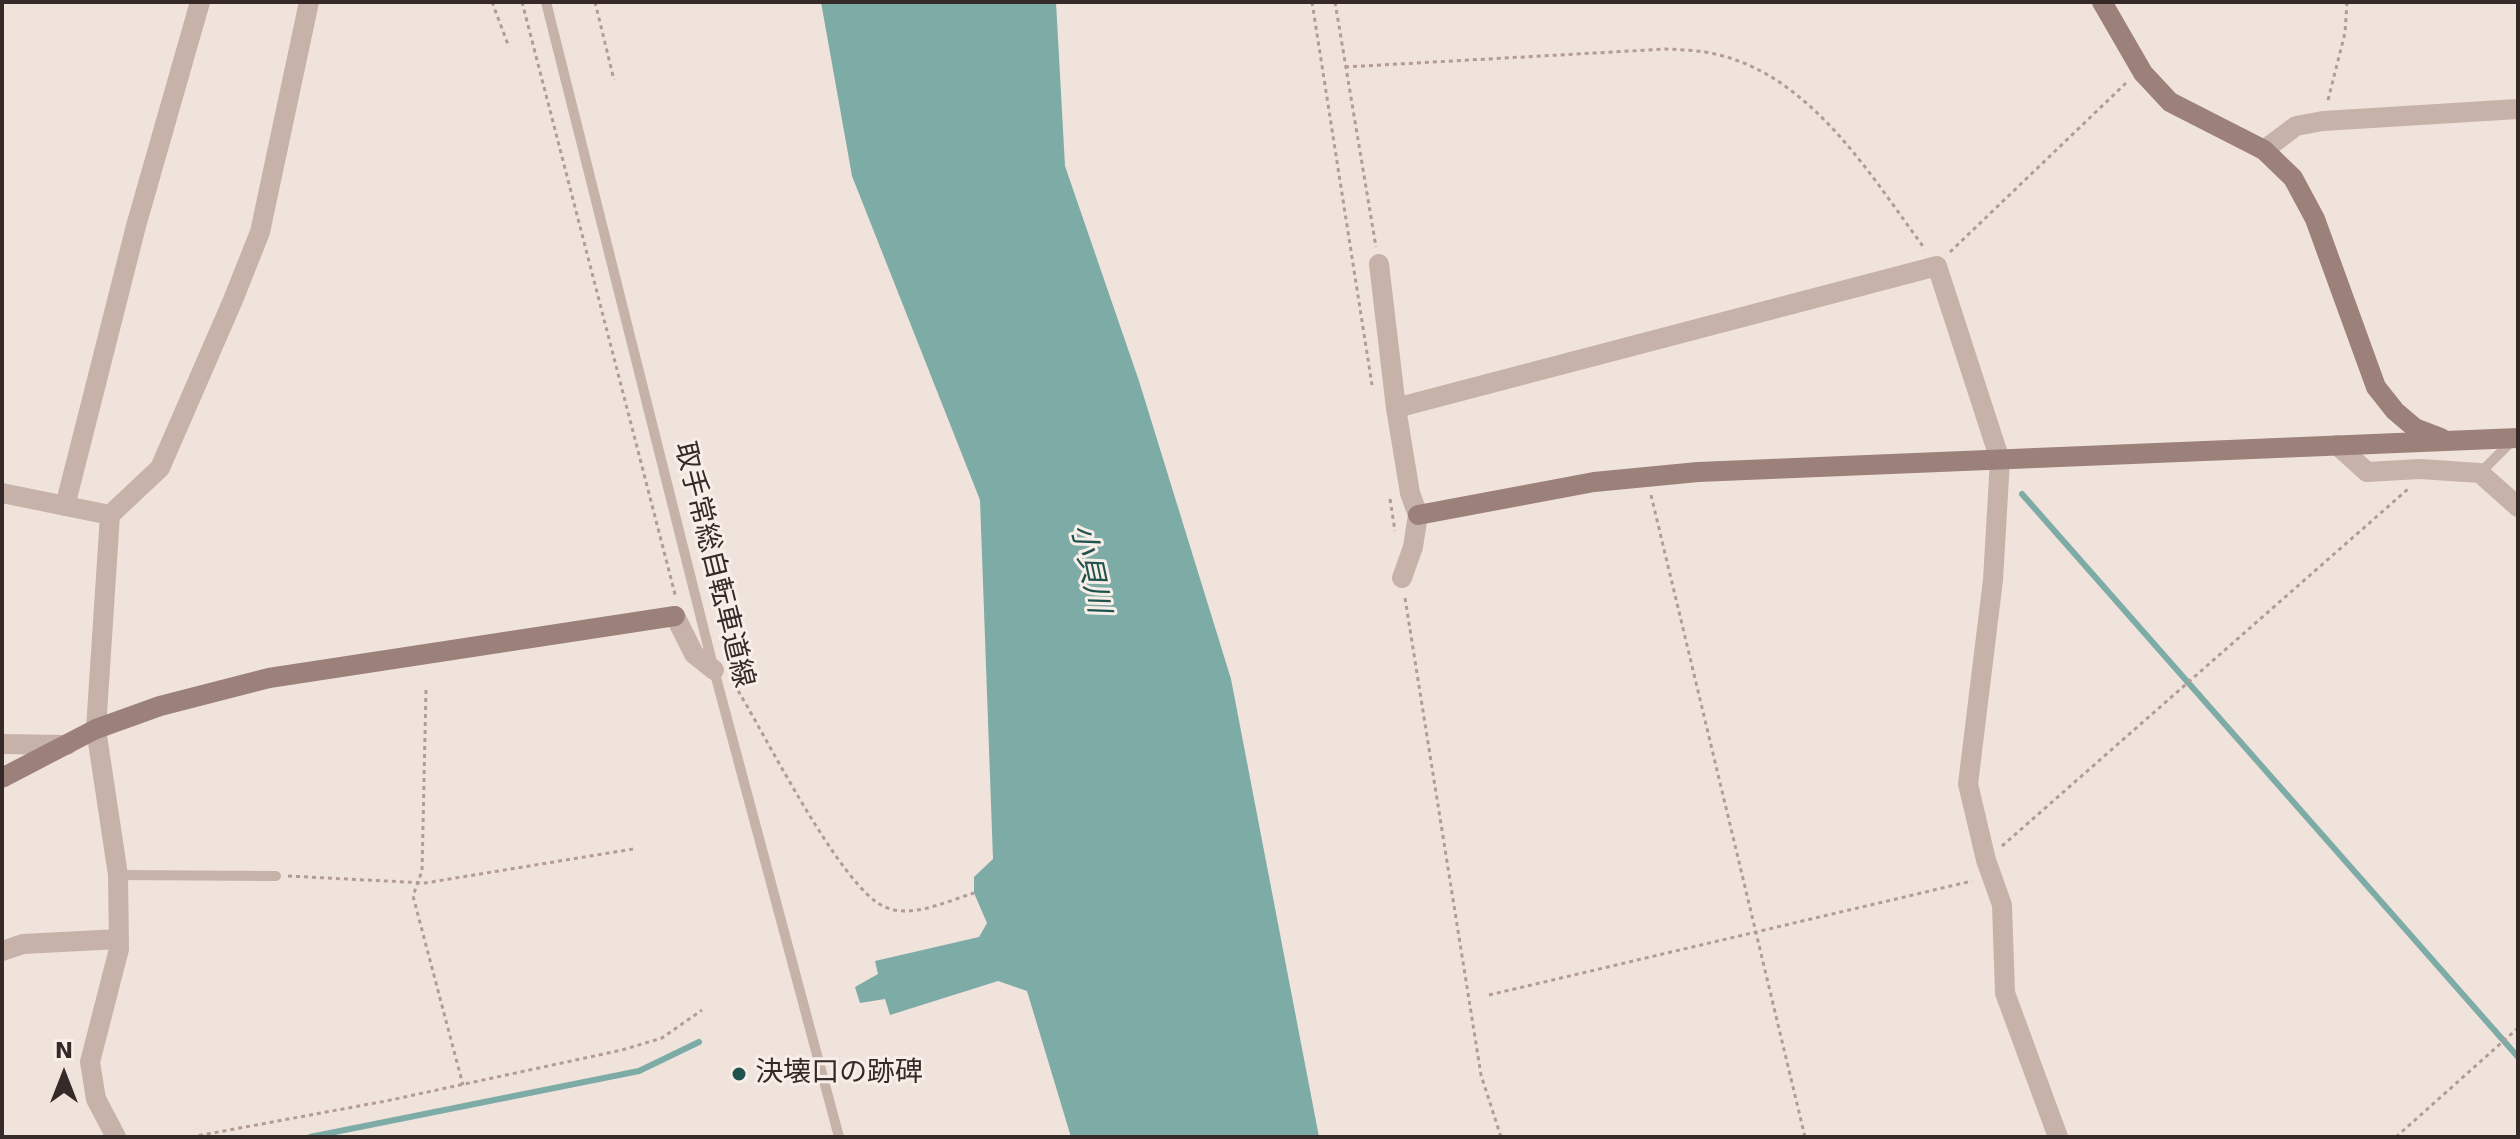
<!DOCTYPE html>
<meta charset="utf-8">
<style>
body{margin:0}
#map{position:relative;width:2520px;height:1139px;overflow:hidden;background:#f0e3dc;font-family:"DejaVu Sans",sans-serif}
canvas{display:block}
.frame{position:absolute;inset:0;border:4px solid #352a28;pointer-events:none}
.north{position:absolute;left:24px;top:1035px;width:80px;height:80px;-webkit-text-stroke:6px #f8eee8;paint-order:stroke;rotate:0deg;font-size:22px;font-weight:700;line-height:32px;text-align:center;color:#352a28}
.north::after{content:'';display:block;margin:auto;width:28px;height:36px;background:#352a28;clip-path:polygon(50% 0,100% 100%,50% 72%,0 100%)}
</style>
<div id="map">
<canvas width="2520" height="1139"></canvas>
<div class="frame"></div>
<div class="north">N</div>
</div>
<script>
const g = document.querySelector('canvas').getContext('2d');
g.lineJoin = 'round';
function paint(path, color) { g.fillStyle = color; g.fill(path, 'evenodd'); }
function trace(path, color, width, dash) { g.strokeStyle = color; g.lineWidth = width; g.lineCap = dash ? 'butt' : 'round'; g.setLineDash(dash || []); g.stroke(path); }
function label(font, color, halo, rows, align = 'center') {
  g.font = font + ' "DejaVu Sans","Noto Sans JP",sans-serif'; g.lineWidth = 6; g.setLineDash([]); g.textBaseline = 'middle'; g.strokeStyle = halo; g.fillStyle = color; for (const [text, x, y, turn = 0] of rows) {
    g.save(); g.translate(x, y); g.rotate((+turn || 0) * Math.PI / 180); g.textAlign = isNaN(turn) ? turn : align; if (halo) g.strokeText(text, 0, 0); g.fillText(text, 0, 0); g.restore();
  }
}
const water = new Path2D(`
 M821 2H1056L1065 166 1139 381 1231 679 1319 1137H1071L1027 991 998 981 890 1015 885 999 860 1003 855 987 878 974 875 961 979 937 987 923 974 893V877L993 859 980 500 852 176Z`);
const stream = new Path2D(`
 M2022 494 2518 1057
 M310 1137 639 1071 699 1042`);
const path = new Path2D(`
 M492 2 509 47
 M522 2 676 598
 M595 2 614 80
 M1312 2 1372 385
 M1335 2 1376 247
 M1345 67 1666 49C1682 50 1699 50 1715 54 1811 75 1871 176 1925 249
 M2328 100 2345 33 2347 2
 M1950 252 2126 83
 M1651 495 1805 1137
 M1390 499 1395 531
 M1405 598 1481 1075 1501 1137
 M734 684C763 730 841 889 885 907 912 919 947 901 974 893
 M426 690 422 871 413 896 463 1085
 M2002 846 2408 489
 M288 876 425 883 633 849
 M1489 995 1972 881
 M191 1137 386 1101 622 1050 662 1038 702 1010
 M2396 1137 2518 1028`);
const lane = new Path2D(`
 M546 2 714 670 839 1137
 M2480 473 2512 441
 M118 875 276 876`);
const street = new Path2D(`
 M2264 150 2296 126 2323 121 2518 109
 M1379 264 1396 408 1410 493 1418 515 1413 547 1402 578
 M1396 408 1937 266 2000 460 1993 580 1968 784 1986 860 2002 905 2005 993 2058 1137
 M2337 445 2367 472 2420 469 2480 473 2518 507
 M2 493 110 515
 M65 506 136 226 200 2
 M675 616 694 654 714 670
 M2 744 67 745
 M2 951 23 944 119 939
 M116 1137 96 1099 90 1062 119 949 118 875 96 729 110 515 160 468 233 300 260 232 309 2`);
const secondary = new Path2D(`
 M2102 2 2143 73 2170 102 2264 150 2293 178 2315 219 2376 387 2395 411 2415 428 2441 438
 M1418 515 1594 482 1698 472 2518 438
 M2 778 96 729 160 706 269 678 675 616`);
const markers = [
 [739,1074,8,"#21534e"]
];
const streetNames = [
 ["取手常総自転車道線",713,565,76]
];
const poiNames = [
 ["決壊口の跡碑",755,1074]
];
const waterNames = [
 ["小貝川",1089,569,78]
];
paint(water, '#7daba5');
trace(stream, '#7daba5', 6);
trace(path, '#b39c93', 3, [4, 4]);
trace(lane, '#c7b2a9', 10);
trace(street, '#c7b2a9', 20);
trace(secondary, '#9b817a', 20);
for (const [x, y, r, color] of markers) { const dot = new Path2D(); dot.arc(x, y, r, 0, 2 * Math.PI); g.fillStyle = color; g.fill(dot); trace(dot, '#f8eee8', 3); }
label('28px', '#352a28', '#f8eee8', streetNames);
label('28px', '#352a28', '#f8eee8', poiNames, 'left');
label('italic 30px', '#21534e', '#f8eee8', waterNames);
</script>
